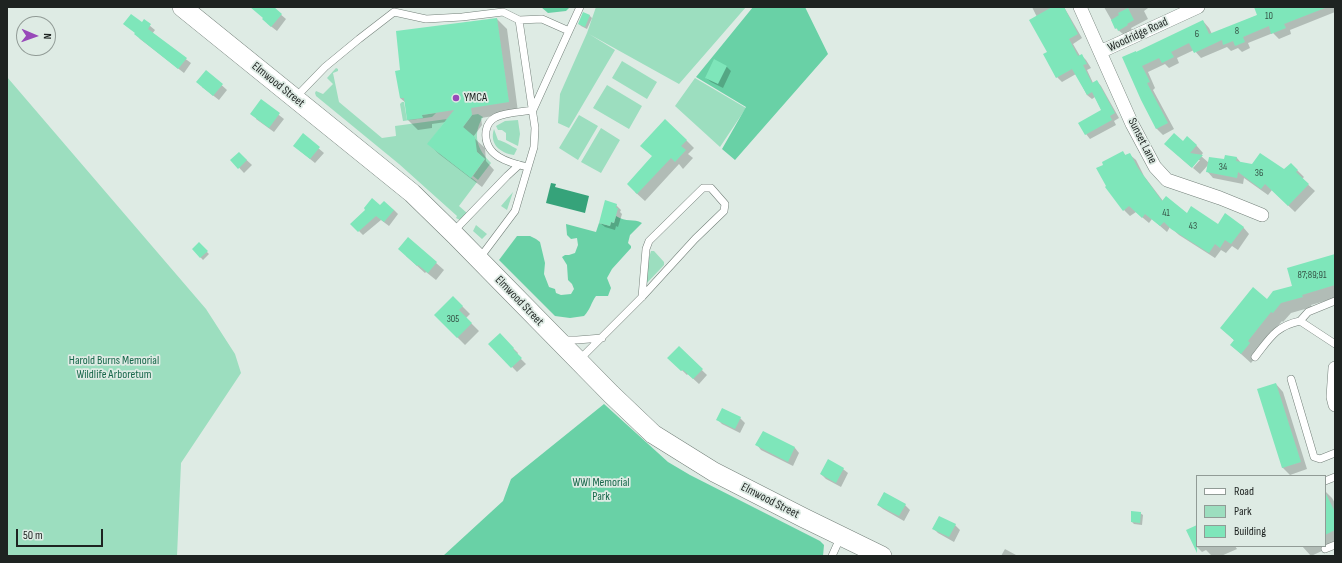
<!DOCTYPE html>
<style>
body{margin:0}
#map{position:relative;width:1342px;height:563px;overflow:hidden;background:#deebe4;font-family:"Sofia Sans Condensed",sans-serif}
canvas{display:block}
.frame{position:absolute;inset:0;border:8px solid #1e2321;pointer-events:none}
.legend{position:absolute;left:1196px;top:475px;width:130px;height:72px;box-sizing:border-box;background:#deebe4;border:1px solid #919b96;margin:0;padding:5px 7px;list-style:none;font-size:12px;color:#1e2321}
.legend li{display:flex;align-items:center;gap:8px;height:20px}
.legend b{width:20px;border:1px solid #919b96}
.north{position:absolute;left:16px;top:16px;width:40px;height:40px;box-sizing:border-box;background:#deebe4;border:1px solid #919b96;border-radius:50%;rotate:92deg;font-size:11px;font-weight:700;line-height:16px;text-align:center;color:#1e2321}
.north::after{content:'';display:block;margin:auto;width:14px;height:18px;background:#9849b9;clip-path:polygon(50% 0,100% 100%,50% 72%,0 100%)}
.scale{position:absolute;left:16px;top:529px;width:87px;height:18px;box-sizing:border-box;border:2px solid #1e2321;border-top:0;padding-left:5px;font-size:12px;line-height:14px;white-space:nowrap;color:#1e2321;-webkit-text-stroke:3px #deebe4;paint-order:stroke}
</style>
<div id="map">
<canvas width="1342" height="563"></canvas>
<div class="frame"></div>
<ul class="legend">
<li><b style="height:5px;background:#fff"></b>Road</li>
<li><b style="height:11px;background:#9cdebf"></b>Park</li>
<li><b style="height:11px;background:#7ee6ba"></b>Building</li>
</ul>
<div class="north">N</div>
<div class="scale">50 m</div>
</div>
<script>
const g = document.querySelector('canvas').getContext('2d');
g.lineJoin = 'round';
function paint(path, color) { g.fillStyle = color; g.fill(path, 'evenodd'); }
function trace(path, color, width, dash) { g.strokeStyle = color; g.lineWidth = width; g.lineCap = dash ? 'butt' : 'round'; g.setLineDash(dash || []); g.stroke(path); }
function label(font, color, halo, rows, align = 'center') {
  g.font = font + ' "Sofia Sans Condensed",sans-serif'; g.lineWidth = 3.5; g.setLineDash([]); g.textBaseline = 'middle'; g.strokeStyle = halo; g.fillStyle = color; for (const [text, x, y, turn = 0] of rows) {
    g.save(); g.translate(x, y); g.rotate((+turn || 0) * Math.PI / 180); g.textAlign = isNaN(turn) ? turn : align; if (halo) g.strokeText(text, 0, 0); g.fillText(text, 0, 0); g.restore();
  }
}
const green = new Path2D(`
 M596 7H746L679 84 589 34 615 50 569 128 558 123 560 94 587 33Z
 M622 61 657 82 647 99 612 78Z
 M336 68 338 69V71L333 73 339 102 382 138 396 136 395 126 447 119 428 144 477 182 459 206 467 213 460 220 456 218 457 216 399 164 316 96 315 93 316 91 323 94 333 84 327 78Z
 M7 77 206 309 235 354 241 373 181 463 177 556H7Z
 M695 78 746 108 720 147 675 106Z
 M607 85 642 106 629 129 593 108Z
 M402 102H404L407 120 422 118V115L436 113 432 117 403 121 400 104Z
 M478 114 483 117C472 135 477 149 491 163L478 180 473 176 485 159 477 152 463 127 472 115Z
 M579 115 598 126 578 160 559 148Z
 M518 120 520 134 518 146 506 140V133L502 130H498L496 126 505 121Z
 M601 128 620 140 601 173 581 162Z
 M494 129 498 140C504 141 511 146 517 149L514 155C500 153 489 144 494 129Z
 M513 192 507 210 501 206Z
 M476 225 487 234 482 239 473 231Z
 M651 251H654L664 262V265L646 284 648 261Z`);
const forest = new Path2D(`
 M541 7H570L566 11 548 13Z
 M753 7H805L828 54 735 160 722 149 746 107 696 77Z
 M616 216C626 223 634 218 642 223L630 235 628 243 631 246V248L612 269 607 278 611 288 608 296H596C591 303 590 310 584 316L570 318 555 316 499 260 517 236H530L536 239 540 242 545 263 544 274 549 287 555 289 556 293 561 295 571 294 574 289 572 284 568 280 567 265 562 257 565 255H569L575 253 578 245 577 238 571 239 567 235 566 224 596 232 599 223 610 226 611 222 614 223Z
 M604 404 668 462 690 475 820 541 824 545 823 556H443L503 501 511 479Z`);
const water = new Path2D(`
 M551 183 556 184 555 187 589 196 585 213 546 203Z`);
const shadow = new Path2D(`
 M256 7H272L286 19 277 31 268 24Z
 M1032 7H1064L1082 38 1073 44 1080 56H1082L1086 60 1091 68 1087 70 1093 83 1097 81 1101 86 1119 118 1114 121 1116 125 1090 139 1086 134 1102 111 1095 97 1092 99 1087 95 1076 74 1062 82 1057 77 1037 17Z
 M1104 7H1148V8L1144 11 1148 19 1131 28 1132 30 1124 35 1116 28Z
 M1257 7H1335V12L1290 30 1291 34 1279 39 1273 33 1248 43 1250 48 1242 52 1238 48 1231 51 1227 47 1201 58 1194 50 1177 58 1179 63 1169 68 1165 64 1148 72 1155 88 1153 90 1174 129 1163 135 1157 129 1142 100 1136 53 1203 21 1209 28 1212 34 1258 15 1255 8Z
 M589 15 592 18 587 29 581 26 579 24Z
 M497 19 507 29 518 112 481 118 482 125 473 137 485 148 486 161 494 170 482 187 439 154 429 144 446 122 432 124V128L418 130 408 120 406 103 400 98Z
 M144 21 155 30 152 34 191 63 184 73 140 39 136 34Z
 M726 66 731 71 723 88 711 82 706 78Z
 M206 71 227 90 219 100 202 87Z
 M261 101 284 119 274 132 256 119Z
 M303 135 324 153 315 163 299 150Z
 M686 140 694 148 688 154 693 158 683 169 679 164 645 201 635 192Z
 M1183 142 1196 145 1203 153 1201 156 1209 163 1225 160 1226 156 1237 158 1242 164 1284 171 1291 164 1304 177 1302 179 1315 191 1295 212 1272 190 1268 195 1244 178 1243 184 1213 178 1207 171 1208 165 1200 174 1193 168 1200 160H1197L1191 167 1165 144Z
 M1123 152 1126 156 1129 154 1136 160 1144 176 1163 201 1187 215 1218 225 1243 227 1249 234 1238 250 1232 246 1226 253 1221 250 1215 258 1179 235 1170 227 1167 232 1152 219 1149 223 1136 212 1130 216 1124 210 1104 165Z
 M239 153 252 165 244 173 232 160Z
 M616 205 621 210 620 212 622 214 618 227 616 226 615 230 605 227 600 223Z
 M381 207 394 210 398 214 389 226 381 220 363 235 352 224Z
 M408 238 444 270 436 280 426 272 425 273 406 256Z
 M199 244 209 254 203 260 193 249Z
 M1335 255V298L1311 305 1312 307 1291 313 1283 322 1282 321 1257 352 1259 353 1251 363 1231 345 1235 341 1221 328 1267 300 1293 286Z
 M453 297 470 314 466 318 479 331 465 345 435 315Z
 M500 335 518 353 517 355 526 364 517 372 490 344Z
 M679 348 707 375 699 384 688 374 687 375 669 358Z
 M1276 384 1283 392 1307 469 1290 475 1282 467Z
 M740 418 745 423 740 433 722 424 717 419Z
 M763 432 795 448 799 453 793 466 761 450 757 445Z
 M843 469 848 473 841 487 826 479 821 474Z
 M1325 491 1332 498 1335 503V545L1311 556 1302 546H1325Z
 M878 505H905L910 510 904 521 883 509Z
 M1140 513 1143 515 1142 525 1134 524 1132 522Z
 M955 525 960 530 954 542 938 533 933 528Z
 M1197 526V546H1235L1237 549 1221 556H1212L1206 550 1202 552 1194 544Z
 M1005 549 1016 555 1018 556H1001Z`);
const building = new Path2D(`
 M250 7H274L282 14 271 27 262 19 263 18Z
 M1052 7H1064L1078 34 1069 39 1078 56 1082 54 1087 64 1083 65 1092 83 1097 80 1115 113 1110 116 1112 120 1085 135 1078 123 1101 110 1092 92 1087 95 1072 69 1056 78 1043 54 1047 52 1029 20Z
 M1254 7 1325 8 1284 24 1286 28 1271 34 1269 26 1243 37 1245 42 1235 46 1233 41 1223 45 1222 40 1194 53 1189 43 1171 52 1174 57 1162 63 1159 58 1142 66 1150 82 1147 83 1168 123 1156 129 1141 100 1122 57 1136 51V52L1203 20 1209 34 1257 15Z
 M1128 8 1134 20 1127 24 1128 25 1118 31 1117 28 1115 29 1111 20 1119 15 1118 13Z
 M583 12 590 15 585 27 578 24Z
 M131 14 142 22 144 19 151 24 148 29 187 58 178 69 134 34 135 33 123 24Z
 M497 18 509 102 471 108 472 115 463 127 475 137 477 152 485 159 471 178 427 144 454 110 422 115 423 118 407 120 404 98H400L395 71 400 70 396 31Z
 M714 59 727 66 718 84 705 78Z
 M206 70 223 84 213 96 196 82Z
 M261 99 280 113 269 128 250 114Z
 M665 119 687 140 681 146 686 150 675 162 671 158 637 194 627 184 652 156 640 146Z
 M303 133 320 147 310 159 293 146Z
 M1174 133 1183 141 1187 136 1197 145 1190 153 1203 155 1192 168 1164 144Z
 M1123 151 1125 155 1130 153 1138 168 1162 201 1166 196 1187 213 1191 206 1218 224 1225 213 1244 227 1231 244 1225 240 1220 248 1215 244 1209 253 1171 229 1164 222 1160 226 1145 214 1142 218 1129 206 1123 211 1105 187 1106 186 1096 168 1103 165 1102 162Z
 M239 152 247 160 238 169 230 160Z
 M1260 153 1284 169 1291 163 1298 170 1296 172 1309 184 1288 206 1265 184 1261 189 1238 172 1237 178 1206 172 1209 157 1224 159 1225 155 1237 157 1236 161 1252 164Z
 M372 198 380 205 384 201 394 210 384 222 376 216 358 232 350 224 365 210 364 208Z
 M605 200 617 204 616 208H618L614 223 611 222 610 226 599 223Z
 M408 237 437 262 428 273 418 265 417 266 398 249Z
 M199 242 208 251 200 258 192 249Z
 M1335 254V285L1302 295 1303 297 1281 303 1273 313 1271 312 1248 341 1250 343 1241 354 1230 345 1234 340 1220 328 1253 287 1267 299 1273 291 1292 286 1287 268Z
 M453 296 463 306 459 310 472 323 457 338 434 315Z
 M500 333 514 348 513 349 522 358 511 368 488 344Z
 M679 346 703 369 693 379 683 370 681 371 667 358Z
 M1276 383 1301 462 1282 468 1257 389Z
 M722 408 741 417 735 429 716 420Z
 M763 431 795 447 788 462 755 445Z
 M828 459 844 468 836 483 820 474Z
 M884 492 906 504 899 516 877 505Z
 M1325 492 1335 512V530L1325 535Z
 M1131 511 1141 512 1140 523 1131 522Z
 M939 516 956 524 949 537 932 529Z
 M1197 525V553L1186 530Z`);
const lane = new Path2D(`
 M519 20 542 19 569 31 533 110C521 112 507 112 496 117 490 120 487 125 486 131 483 156 509 163 528 167
 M569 31 580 7
 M296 97 325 67 359 39 394 12 426 19 462 17 503 12 519 20 535 128 534 147 515 211 479 259
 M453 232 507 176 519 165
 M1300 321 1308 312 1335 301
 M562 340H577L602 338
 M1255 357C1270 338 1276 326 1300 321L1335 344
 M578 361 642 297 695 239 724 211 725 204 711 188H703L649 241 646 249 642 297
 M1291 379 1314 457 1320 459 1335 453
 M1325 481 1335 477
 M1325 549 1335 545
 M832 556 841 536`);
const street = new Path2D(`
 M1080 7 1132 124 1155 167 1167 180 1220 198 1262 215
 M1100 52 1198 7
 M1335 368 1333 397 1335 405`);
const secondary = new Path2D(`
 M182 7 412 193 456 236 611 394 653 434 714 472 804 518 882 556`);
const markers = [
 [456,98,4,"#9849b9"]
];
const numberNames = [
 ["10",1269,16],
 ["8",1237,31],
 ["6",1197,34],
 ["34",1223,167],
 ["36",1259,173],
 ["41",1166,213],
 ["43",1193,226],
 ["87;89;91",1312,275],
 ["305",453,319]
];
const streetNames = [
 ["Woodridge Road",1138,35,-25],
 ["Elmwood Street",278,85,39],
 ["Sunset Lane",1142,141,63],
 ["Elmwood Street",519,301,46],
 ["Elmwood Street",770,501,27]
];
const poiNames = [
 ["YMCA",464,98]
];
const parkNames = [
 ["Harold Burns Memorial",114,361],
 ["Wildlife Arboretum",114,375],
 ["WWI Memorial",601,483],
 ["Park",601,497]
];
paint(green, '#9cdebf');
paint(forest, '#69d1a6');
paint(water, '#36a37a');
paint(shadow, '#0003');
paint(building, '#7ee6ba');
trace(lane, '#74807a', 8);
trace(street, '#74807a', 14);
trace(secondary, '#74807a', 20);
trace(lane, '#fff', 7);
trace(street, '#fff', 13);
trace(secondary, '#fff', 19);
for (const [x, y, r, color] of markers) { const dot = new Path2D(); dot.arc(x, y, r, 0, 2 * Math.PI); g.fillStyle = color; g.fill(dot); trace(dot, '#deebe4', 1.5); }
label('10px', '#365447', null, numberNames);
label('12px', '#1e2321', '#deebe4', streetNames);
label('12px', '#1e2321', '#deebe4', poiNames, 'left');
label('12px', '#18674b', '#deebe4', parkNames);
</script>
